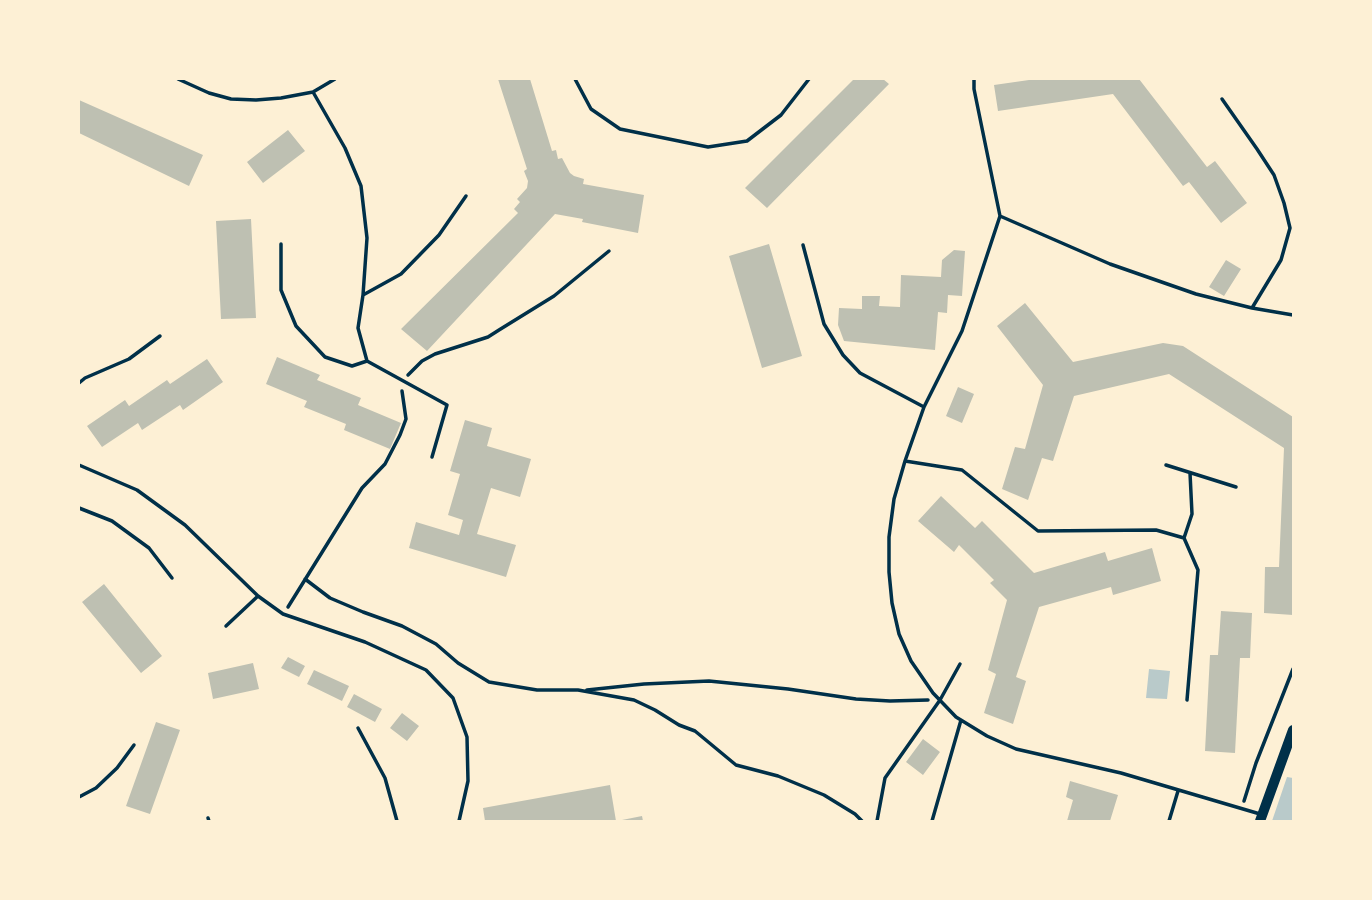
<!DOCTYPE html>
<html>
<head>
<meta charset="utf-8">
<style>
  body { margin:0 }
  #map { position:relative; width:1372px; height:900px; overflow:hidden; background:#fdf0d5; font-family:Roboto,sans-serif }
  canvas { display:block }
  .frame { position:absolute; inset:0; border:80px solid #fdf0d5; pointer-events:none }
</style>
</head>
<body>
<div id="map">
<canvas width="1372" height="900"></canvas>
<div class="frame"></div>
</div>
<script>
const context = document.querySelector('canvas').getContext('2d');
context.lineJoin = 'round';
function fillPath(path, color) { context.fillStyle = color; context.fill(path, 'evenodd'); }
const shape = rows => new Path2D(rows.map(r => 'M' + r).join(''));
function strokePath(path, color, width, dash) { context.strokeStyle = color; context.lineWidth = width; context.lineCap = dash ? 'butt' : 'round'; context.setLineDash(dash || []); context.stroke(path); }
fillPath(shape([
  [1149,669,1170,671,1167,699,1146,698],
  [1287,777,1293,778,1293,821,1272,821]
]), '#b9caca');
fillPath(shape([
  [498,79,530,79,552,151,556,150,558,159,562,158,570,173,574,176,584,179,583,184,644,195,638,233,582,222,583,219,555,214,427,351,401,329,518,213,514,209,520,202,517,199,527,188,528,181,524,171,527,169],
  [854,79,883,79,889,84,767,208,745,188],
  [1036,79,1139,79,1207,167,1215,161,1247,203,1221,223,1189,182,1183,186,1113,94,998,111,994,85],
  [79,100,203,155,189,186,79,133],
  [288,130,305,151,263,183,247,162],
  [251,219,256,318,221,319,216,221],
  [769,244,802,356,762,368,729,256],
  [954,250,965,251,962,296,948,295,947,313,938,312,935,350,844,341,838,325,839,308,862,309,862,296,880,296,879,306,900,307,901,275,941,277,942,260],
  [1226,260,1241,269,1224,296,1209,287],
  [1025,303,1073,362,1163,343,1183,346,1293,417,1293,615,1264,613,1265,567,1279,567,1284,448,1169,374,1074,396,1053,461,1042,458,1028,500,1002,489,1015,447,1025,449,1043,385,997,326],
  [277,357,320,375,317,380,361,398,358,405,401,423,390,449,344,430,346,424,304,407,307,401,266,384],
  [207,359,223,382,183,410,180,405,142,430,138,423,102,447,87,426,125,400,129,406,167,380,170,384],
  [958,387,974,394,962,423,946,416],
  [465,420,492,428,487,446,531,459,520,497,491,488,477,534,516,545,506,577,409,548,416,522,459,535,463,520,448,515,460,474,450,471],
  [941,496,975,528,982,521,1034,573,1105,552,1108,561,1152,548,1161,581,1113,595,1111,587,1039,607,1016,677,1026,681,1013,724,984,713,996,674,988,670,1007,600,990,583,994,580,959,545,954,552,918,521],
  [104,584,162,656,141,673,82,602],
  [1221,611,1252,613,1250,658,1240,658,1235,753,1205,751,1210,655,1218,655],
  [288,657,305,666,299,677,281,668],
  [253,663,259,689,213,699,208,673],
  [314,670,349,686,342,701,307,684],
  [354,694,382,709,375,722,347,707],
  [402,713,419,726,407,741,390,728],
  [156,722,180,730,150,814,126,806],
  [923,739,940,752,923,775,906,762],
  [1070,781,1118,795,1110,821,1067,821,1073,800,1066,797],
  [610,785,616,821,485,821,483,808],
  [642,816,643,821,622,821,622,820]
]), '#bec0b2');
strokePath(shape([
  [408,375,422,361,435,354,488,337,499,330,554,296,609,251],
  [305,579,330,598,363,612,402,626,436,644,458,663,489,682,537,690,578,690,634,700,655,710,679,725,695,731,736,765,778,776,824,795,855,814,862,821],
  [288,607,362,488,385,464,400,435,406,419,402,391],
  [587,690,644,684,709,681,788,689,856,699,890,701,928,700],
  [358,728,385,778,397,821],
  [1244,801,1256,763,1293,669]
]), '#003049', 3.5);
strokePath(shape([
  [178,79,209,93,231,99,256,100,281,98,313,92,335,79],
  [575,79,591,109,620,129,708,147,747,141,781,115,809,79],
  [974,79,974,89,1000,216,962,331,924,407,905,461,894,499,889,537,889,572,892,603,899,634,911,661,933,693,956,717,987,736,1016,749,1121,773,1260,814],
  [313,92,345,148,361,186,367,238,363,295,358,328,367,361,447,405,432,457],
  [1222,99,1257,149,1274,175,1284,203,1290,228,1281,260,1252,308],
  [1000,216,1110,264,1196,294,1252,308,1293,315],
  [281,244,281,290,296,326,325,357,352,366,367,361],
  [803,245,824,324,843,355,860,373,924,407],
  [363,295,401,274,439,235,466,196],
  [79,383,85,378,129,359,160,336],
  [905,461,962,470,1038,531,1156,530,1184,538,1198,570,1187,700],
  [79,465,137,490,185,525,258,596,283,614,365,642,426,670,453,698,467,737,468,781,459,821],
  [1166,465,1236,487],
  [79,508,112,521,149,548,172,578],
  [1184,538,1192,514,1190,473],
  [226,626,258,596],
  [79,797,96,788,117,768,134,745],
  [208,818,209,821],
  [877,821,885,778,940,700,960,664],
  [932,821,961,720],
  [1169,821,1178,791]
]), '#003049', 3.5);
strokePath(shape([
  [1260,821,1293,730]
]), '#003049', 10);
</script>
</body>
</html>
